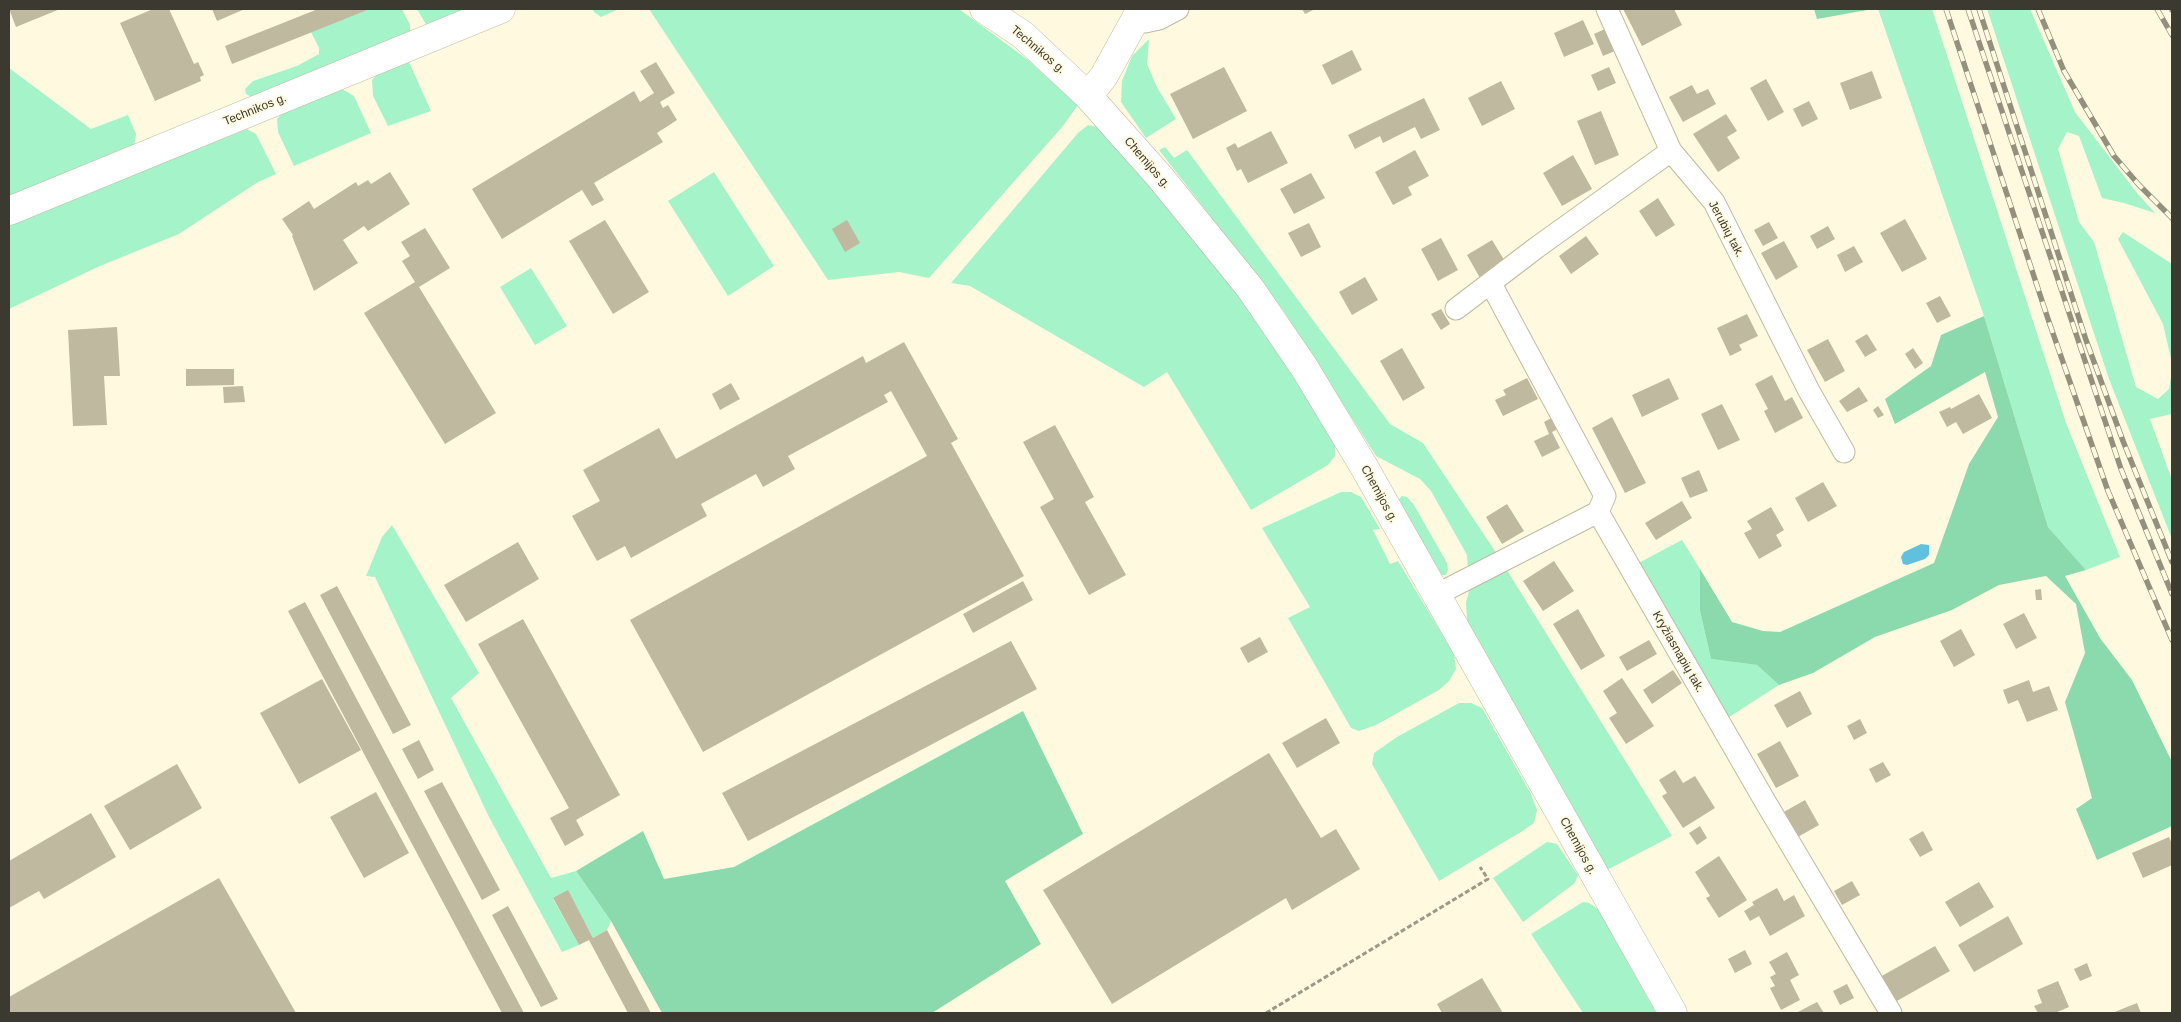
<!DOCTYPE html>
<html>
<head>
<meta charset="utf-8">
<style>
  body { margin:0 }
  #map { position:relative; width:2181px; height:1022px; overflow:hidden; background:#fffadf; font-family:Arial,sans-serif }
  canvas { display:block }
  .frame { position:absolute; inset:0; border:10px solid #3c3a30; pointer-events:none }
</style>
</head>
<body>
<div id="map">
<canvas width="2181" height="1022"></canvas>
<div class="frame"></div>
</div>
<script>
const context = document.querySelector('canvas').getContext('2d');
context.lineJoin = 'round';
function fillPath(path, color) { context.fillStyle = color; context.fill(path, 'evenodd'); }
const shape = rows => new Path2D(rows.map(r => 'M' + r).join(''));
function strokePath(path, color, width, dash) { context.strokeStyle = color; context.lineWidth = width; context.lineCap = dash ? 'butt' : 'round'; context.setLineDash(dash || []); context.stroke(path); }
function label(font, color, halo, rows, align = 'center') {
  context.font = font + ' Arial,sans-serif'; context.lineWidth = 4; context.setLineDash([]); context.textBaseline = 'middle'; context.strokeStyle = halo; context.fillStyle = color; for (const [text, x, y, turn = 0] of rows) {
    context.save(); context.translate(x, y); context.rotate((+turn || 0) * Math.PI / 180); context.textAlign = isNaN(turn) ? turn : align; if (halo) context.strokeText(text, 0, 0); context.fillText(text, 0, 0); context.restore();
  }
}
fillPath(shape([
  [370,9,402,9,410,25,410,34,255,99,246,94,245,89,253,81,297,66,319,54,319,48,311,32],
  [417,9,468,9,427,26],
  [593,9,619,9,601,17,594,12],
  [649,9,959,9,1028,60,1078,105,1063,126,929,278,899,272,828,280],
  [1878,9,1932,9,2066,423,2120,557,2086,570,2048,527,1984,316],
  [1987,9,2030,9,2075,112,2137,193,2155,213,2124,203,2102,198,2079,136,2067,132,2058,149,2079,222,2094,242,2136,387,2158,399,2169,389,2172,371,2172,414,2150,419,2172,480,2172,539,2109,379],
  [1149,39,1147,64,1157,87,1176,119,1146,138,1121,102,1122,81,1132,56],
  [409,62,431,111,388,126,373,96,372,80,377,74],
  [9,68,91,129,128,115,136,134,134,147,9,199],
  [342,89,354,96,371,133,294,166,278,132,277,119,282,113],
  [1088,125,1100,127,1234,289,1292,375,1335,443,1335,456,1328,465,1251,510,1167,372,1144,387,970,286,951,283,1078,133],
  [247,129,256,134,276,174,258,182,179,234,100,266,9,309,9,224],
  [1165,147,1174,158,1187,150,1390,424,1423,443,1497,554,1468,569,1467,555,1431,491,1420,479,1376,456,1283,310,1159,150],
  [714,172,774,266,728,296,668,201],
  [2123,232,2172,264,2172,363,2163,324,2118,239],
  [531,268,567,326,535,345,500,287],
  [1341,492,1351,492,1361,497,1380,529,1373,530,1390,564,1398,561,1454,654,1456,669,1449,681,1439,690,1376,725,1359,731,1351,728,1288,618,1310,607,1262,528],
  [1402,496,1407,497,1414,505,1447,563,1448,570,1446,575,1442,575,1435,570,1399,504,1399,499],
  [392,525,479,673,451,698,551,878,576,871,611,921,607,930,593,938,568,891,553,899,579,945,562,952,489,817,375,577,366,576,382,537],
  [1682,540,1700,569,1700,611,1711,659,1757,665,1779,685,1720,723,1629,568],
  [1505,567,1672,836,1607,870,1467,621,1466,602,1470,588],
  [1459,703,1471,703,1482,708,1530,792,1537,810,1534,823,1521,832,1439,881,1372,764,1374,753,1397,737],
  [1547,842,1557,844,1578,875,1575,883,1523,922,1493,878],
  [1583,902,1589,903,1598,909,1656,1013,1583,1013,1531,934]
]), '#a5f3c8');
fillPath(shape([
  [1814,9,1873,9,1817,19],
  [1984,316,2048,527,2086,570,2065,576,2100,638,2132,680,2172,762,2172,826,2097,860,2076,809,2092,798,2065,702,2085,653,2076,604,2046,576,1999,585,1952,610,1875,637,1813,673,1779,685,1757,665,1711,659,1700,611,1700,569,1732,622,1763,631,1780,632,1934,563,1969,464,1998,417,1985,372,1895,424,1885,399,1931,366,1941,335],
  [1023,711,1083,834,1005,881,1041,944,932,1013,662,1013,611,921,576,871,643,831,664,879,734,867]
]), '#8adaae');
fillPath(shape([
  [1921,544,1929,545,1929,555,1925,559,1907,565,1903,564,1901,557,1904,552]
]), '#60c1de');
fillPath(shape([
  [9,9,60,9,16,27],
  [153,9,169,9,194,64,198,62,204,75,200,77,201,81,155,101,120,23],
  [212,9,245,9,217,21],
  [318,9,370,9,232,64,225,46],
  [1302,9,1315,9,1305,14],
  [1623,9,1674,9,1682,25,1642,46],
  [1583,20,1594,44,1564,57,1554,33],
  [1605,29,1615,51,1603,56,1594,34],
  [1352,50,1362,70,1332,85,1322,65],
  [656,62,675,93,660,102,663,108,668,105,677,120,657,133,663,142,594,183,604,200,592,206,582,190,502,239,472,189,634,91,640,102,654,93,640,71],
  [1224,67,1247,111,1193,139,1170,94],
  [1609,67,1616,83,1598,91,1591,75],
  [1872,71,1882,98,1850,110,1840,83],
  [1766,79,1784,112,1768,121,1750,88],
  [1501,81,1515,109,1482,126,1468,98],
  [1692,85,1697,94,1708,89,1716,104,1683,122,1669,97],
  [1424,98,1440,130,1421,139,1415,127,1383,143,1380,136,1355,149,1348,135],
  [1809,101,1818,119,1802,127,1793,109],
  [1601,111,1619,155,1595,165,1577,121],
  [1726,114,1737,131,1727,137,1740,158,1718,172,1693,134],
  [1271,131,1288,163,1248,183,1241,169,1237,171,1226,148,1235,143,1238,148],
  [1415,150,1429,176,1408,187,1412,195,1393,205,1375,172],
  [1573,155,1592,189,1562,206,1543,173],
  [390,172,410,204,368,231,364,226,343,240,358,263,314,291,292,236,293,235,282,219,309,201,314,209,356,182,358,186,368,180,371,184],
  [1311,173,1325,198,1294,214,1280,189],
  [1658,198,1675,225,1656,237,1639,211],
  [1905,219,1927,259,1902,272,1880,233],
  [605,220,649,292,613,314,569,241],
  [847,220,860,243,845,252,832,229],
  [1769,222,1778,238,1763,246,1754,230],
  [1309,223,1321,247,1301,257,1288,233],
  [1828,226,1835,239,1817,249,1810,236],
  [425,228,450,268,419,287,496,413,445,444,364,313,415,282,402,261,410,256,401,242],
  [1586,236,1599,254,1571,274,1559,256],
  [1441,238,1458,270,1438,281,1421,249],
  [1492,240,1506,263,1480,278,1467,255],
  [1784,241,1798,267,1776,280,1761,253],
  [1854,246,1863,262,1845,272,1837,255],
  [1365,277,1378,300,1352,315,1339,292],
  [1940,296,1951,316,1937,323,1926,303],
  [1441,309,1450,324,1441,330,1431,314],
  [1747,314,1758,336,1739,345,1742,350,1730,356,1717,328],
  [117,327,120,376,104,376,107,425,73,426,68,330],
  [1867,334,1877,350,1865,357,1855,341],
  [1828,339,1845,371,1825,382,1807,350],
  [904,342,958,439,951,443,1024,576,703,752,630,620,927,456,891,391,884,395,888,402,788,456,795,469,763,487,756,474,701,504,707,516,631,558,625,546,597,561,572,516,600,501,583,470,659,428,676,459,863,356,866,363],
  [1402,348,1425,388,1403,401,1380,361],
  [1913,348,1923,363,1915,369,1905,354],
  [186,369,234,369,234,385,186,386],
  [1772,375,1785,401,1792,397,1803,418,1775,433,1764,411,1768,409,1755,384],
  [1527,378,1538,399,1503,416,1495,400,1506,395,1503,390],
  [1669,378,1679,399,1642,417,1632,395],
  [731,383,740,399,720,410,712,394],
  [243,386,245,402,224,403,223,387],
  [1859,387,1868,401,1847,412,1839,401],
  [1979,394,1992,418,1963,434,1956,422,1947,427,1939,412,1950,407,1951,409],
  [1722,404,1740,440,1718,450,1701,414],
  [1878,406,1884,415,1878,418,1873,410],
  [1553,417,1558,429,1552,432,1560,448,1542,457,1534,441,1549,434,1544,422],
  [1612,417,1646,483,1625,493,1592,428],
  [1055,425,1094,497,1085,502,1126,575,1089,595,1040,507,1054,499,1023,442],
  [1699,470,1708,491,1690,498,1681,478],
  [1823,482,1837,506,1808,522,1795,498],
  [1682,501,1692,518,1656,540,1645,523],
  [1507,504,1524,531,1502,544,1486,517],
  [1771,507,1784,530,1776,535,1782,546,1759,559,1744,533,1752,529,1747,521],
  [518,542,539,579,466,622,444,585],
  [1554,561,1574,591,1543,611,1523,581],
  [1023,581,1033,600,973,633,963,614],
  [337,586,411,725,393,734,320,595],
  [2041,589,2042,600,2036,600,2035,590],
  [305,602,524,1013,502,1013,288,611],
  [1578,609,1605,656,1581,670,1553,624],
  [2024,613,2037,638,2016,649,2003,624],
  [523,619,620,795,576,820,584,835,565,846,550,818,569,808,478,644],
  [1961,629,1975,655,1954,667,1940,641],
  [1260,637,1268,652,1248,663,1240,648],
  [1649,640,1657,654,1627,671,1619,657],
  [1011,641,1037,689,748,841,722,793],
  [1673,670,1682,683,1652,704,1643,690],
  [1622,678,1654,726,1626,744,1609,718,1617,713,1603,691],
  [322,679,361,750,299,784,260,713],
  [2029,680,2033,692,2049,686,2058,710,2027,722,2018,700,2008,704,2003,690],
  [1800,691,1812,714,1787,728,1774,705],
  [1326,718,1340,743,1297,768,1282,743],
  [1860,719,1867,733,1854,740,1847,726],
  [419,740,434,770,418,779,402,749],
  [1780,741,1799,776,1776,788,1757,754],
  [1269,753,1321,838,1336,829,1360,869,1292,910,1286,898,1112,1004,1043,890],
  [1883,762,1891,775,1876,783,1869,769],
  [177,764,202,808,130,850,104,806],
  [1675,770,1683,783,1695,776,1715,808,1683,828,1662,796,1667,793,1659,780],
  [442,782,500,890,482,900,424,791],
  [376,792,409,853,364,878,330,817],
  [1805,800,1819,825,1796,838,1782,813],
  [91,813,116,857,44,899,39,891,9,908,9,861],
  [1700,826,1707,838,1697,845,1689,833],
  [1923,831,1933,850,1920,857,1909,839],
  [2169,837,2172,844,2172,865,2143,878,2132,853],
  [1719,856,1747,900,1719,918,1706,898,1710,896,1695,872],
  [219,878,296,1013,9,1013,9,997],
  [1852,881,1860,895,1842,905,1834,891],
  [1979,882,1994,907,1960,927,1945,902],
  [1777,888,1784,901,1794,895,1805,916,1770,936,1759,916,1750,921,1744,911,1754,905,1752,902],
  [568,890,593,938,607,930,651,1013,628,1013,589,940,579,945,553,898],
  [508,906,558,999,541,1007,492,915],
  [2008,916,2023,944,1974,972,1958,945],
  [1935,946,1950,971,1895,1002,1880,977],
  [1745,950,1752,964,1735,973,1728,959],
  [1787,952,1799,975,1790,980,1800,1000,1781,1010,1770,988,1775,986,1770,977,1776,974,1769,962],
  [2087,963,2092,976,2080,981,2074,969],
  [1482,978,1503,1013,1442,1013,1437,1004],
  [2058,981,2069,1007,2055,1013,2038,1013,2034,1006,2042,1003,2037,990],
  [1847,984,1854,998,1840,1005,1833,991],
  [1817,1002,1824,1013,1796,1013],
  [2137,1003,2141,1013,2112,1013]
]), '#beb99f');
const street = shape([
  [1607,9,1671,151,1714,202,1809,391,1844,452],
  [1137,16,1145,22,1159,19,1178,9],
  [1491,284,1605,496,1598,512,1766,803,1891,1013],
  [1456,309,1536,248,1671,151],
  [1436,595,1598,512]
]);
const secondary = shape([
  [984,9,1023,35,1088,96],
  [1141,9,1104,76,1088,96,1160,177,1250,288,1304,367,1363,465,1673,1013],
  [9,211,501,9]
]);
strokePath(street, '#c0bba2', 23);
strokePath(secondary, '#c0bba2', 29);
strokePath(shape([
  [1266,1013,1488,879,1480,867]
]), '#9c9986', 3, [5, 2.5]);
strokePath(street, '#fff', 21);
strokePath(secondary, '#fff', 28);
const rail = shape([
  [1946,9,2048,319,2108,491,2172,640],
  [1968,9,2121,469,2172,594],
  [1979,9,2086,340,2123,441,2172,562],
  [2038,9,2064,71,2114,156,2139,185,2172,218],
  [2157,9,2172,35],
  [2172,9,2172,10]
]);
strokePath(rail, '#93907e', 5.5);
strokePath(rail, '#fffadf', 4, [11]);
label('12px', '#3c3a30', '#fffadf', [
  ["Technikos g.",1038,50,40],
  ["Technikos g.",255,110,-22],
  ["Chemijos g.",1147,163,49],
  ["Jerubių tak.",1726,229,62],
  ["Chemijos g.",1379,494,61],
  ["Kryžiasnapių tak.",1678,652,60],
  ["Chemijos g.",1578,846,61]
]);
</script>
</body>
</html>
